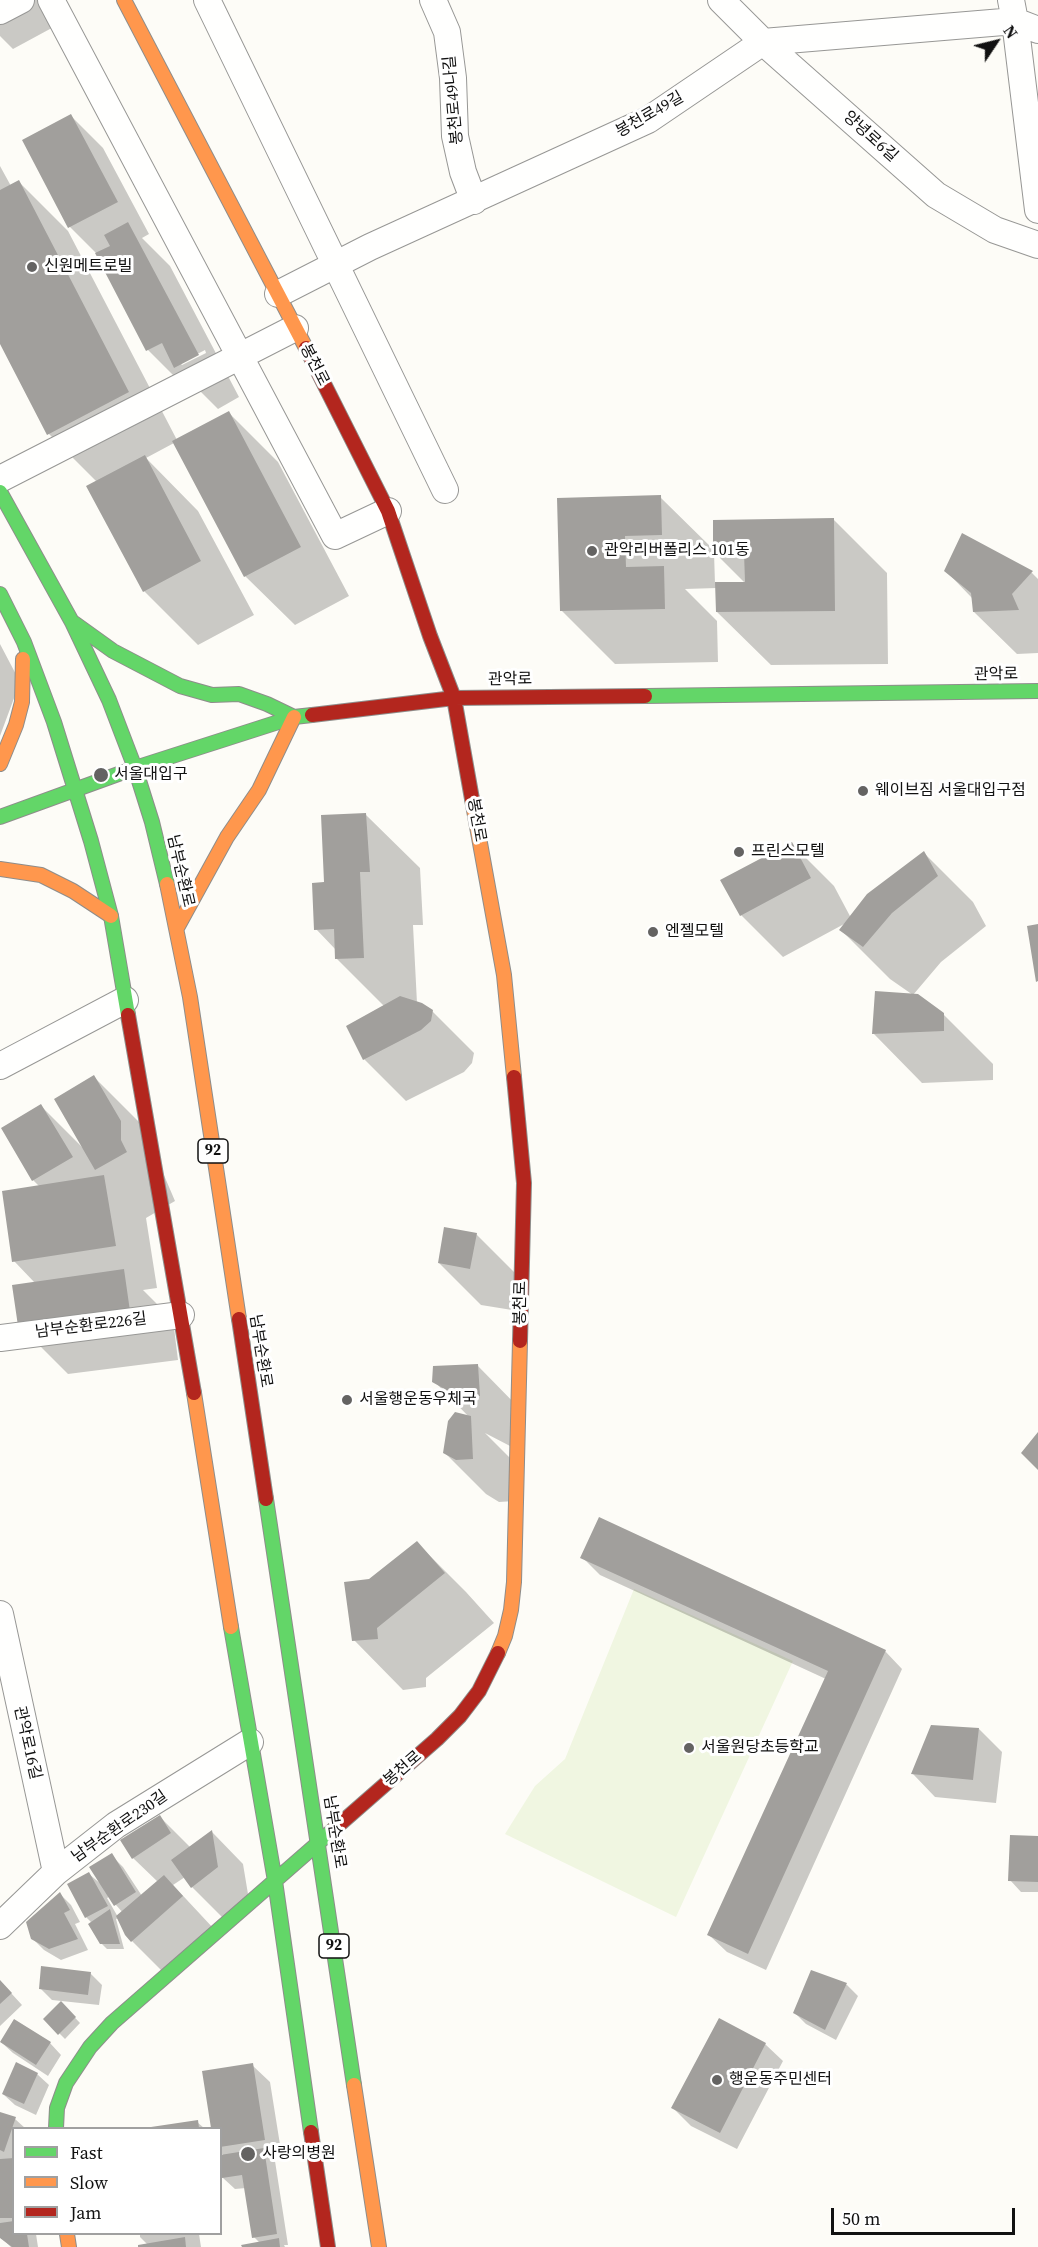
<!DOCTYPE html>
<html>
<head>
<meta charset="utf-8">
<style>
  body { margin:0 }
  #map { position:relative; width:1038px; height:2247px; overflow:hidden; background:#fdfcf7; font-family:"Source Serif 4",serif }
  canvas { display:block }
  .legend { position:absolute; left:12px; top:2127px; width:210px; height:108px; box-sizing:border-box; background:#fff; border:2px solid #a0a0a0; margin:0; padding:8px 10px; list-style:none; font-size:18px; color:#111 }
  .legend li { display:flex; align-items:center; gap:12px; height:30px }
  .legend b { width:30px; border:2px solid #a0a0a0 }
  .north { position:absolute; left:966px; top:12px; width:60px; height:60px; -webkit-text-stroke:4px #fff; paint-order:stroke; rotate:55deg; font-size:16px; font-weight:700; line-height:24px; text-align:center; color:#111 }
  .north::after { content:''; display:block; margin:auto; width:21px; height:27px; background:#111; clip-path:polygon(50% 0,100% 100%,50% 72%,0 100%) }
  .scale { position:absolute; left:831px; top:2208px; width:184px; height:27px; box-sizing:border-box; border:3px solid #111; border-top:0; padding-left:8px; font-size:18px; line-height:21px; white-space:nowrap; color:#111; -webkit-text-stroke:4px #fff; paint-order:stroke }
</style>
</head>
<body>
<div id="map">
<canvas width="1038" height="2247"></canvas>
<ul class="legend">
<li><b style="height:8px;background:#63d668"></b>Fast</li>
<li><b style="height:8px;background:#ff974d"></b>Slow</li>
<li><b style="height:8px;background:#b3261e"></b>Jam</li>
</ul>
<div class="north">N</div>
<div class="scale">50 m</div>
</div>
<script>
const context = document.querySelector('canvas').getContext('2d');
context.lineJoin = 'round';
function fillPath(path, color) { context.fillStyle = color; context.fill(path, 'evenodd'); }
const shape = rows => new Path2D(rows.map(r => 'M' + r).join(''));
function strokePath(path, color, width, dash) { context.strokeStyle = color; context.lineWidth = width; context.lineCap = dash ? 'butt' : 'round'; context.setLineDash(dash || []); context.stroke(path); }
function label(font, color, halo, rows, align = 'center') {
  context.font = font + ' "Source Serif 4","Noto Sans KR",serif'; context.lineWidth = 6; context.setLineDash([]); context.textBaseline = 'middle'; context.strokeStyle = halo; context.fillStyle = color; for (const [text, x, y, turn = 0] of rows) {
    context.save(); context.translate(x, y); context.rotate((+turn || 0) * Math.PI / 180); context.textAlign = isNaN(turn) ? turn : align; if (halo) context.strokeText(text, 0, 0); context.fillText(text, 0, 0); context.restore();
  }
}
fillPath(shape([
  [634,1589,793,1661,676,1917,505,1834,535,1786,565,1759]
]), '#f0f6e1');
fillPath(shape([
  [0,0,48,0,61,23,13,49,0,36],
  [71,116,103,148,149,234,142,238,170,266,239,397,218,409,197,388,190,392,148,350,98,255,70,227],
  [205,350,206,353,182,365,180,363],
  [0,166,11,186,19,182,68,231,177,440,229,413,278,462,349,596,295,625,245,576,174,443,146,458,198,511,254,615,198,645,144,591,97,482,49,434,0,341],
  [660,497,715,551,833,519,887,573,888,664,771,665,717,612,717,588,685,589,717,621,718,662,615,664,561,610,558,499],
  [714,552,745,583,715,584],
  [962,535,1032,573,1038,579,1038,653,1017,654,974,612,973,599,946,571],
  [0,644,20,682,0,736],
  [366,815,420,868,423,925,413,925,417,1003,432,1011,474,1053,472,1063,464,1072,406,1101,364,1059,385,1007,337,959,336,950,316,929,326,884],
  [792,844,834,886,851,918,924,853,973,902,986,926,941,962,913,995,890,979,841,930,846,923,783,957,741,915],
  [943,1014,993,1064,993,1080,922,1083,873,1033],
  [94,1077,143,1126,175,1201,146,1218,157,1288,143,1290,173,1320,178,1360,68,1374,19,1325,35,1283,14,1261,40,1187,33,1180,41,1106,83,1148],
  [476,1234,518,1276,512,1310,481,1305,439,1263],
  [477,1365,526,1415,510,1446,485,1433,512,1460,515,1501,499,1502,486,1494,444,1452,470,1418,434,1381],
  [417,1543,466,1592,494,1623,426,1678,426,1687,403,1690,354,1640,369,1581],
  [582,1557,885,1651,902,1669,766,1970,727,1952,709,1935,826,1679,600,1575],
  [979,1729,1002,1752,996,1803,935,1797,913,1774],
  [160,1817,190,1847,212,1832,243,1864,249,1900,224,1919,192,1887,185,1877,173,1885,214,1929,164,1973,132,1941,119,1918,116,1919,124,1949,107,1949,101,1943,92,1923,86,1917,89,1874,102,1885,111,1855,123,1867,142,1896,158,1882,133,1858],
  [109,1897,123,1913,118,1917,107,1898],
  [1038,1837,1038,1892,1021,1892,1010,1880],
  [60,1894,71,1905,80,1922,75,1924,88,1950,61,1960,44,1950,32,1938],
  [812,1972,847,1985,858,1996,836,2040,806,2024,795,2013],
  [90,1973,102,1985,99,2005,52,2000,40,1988],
  [0,1981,22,2005,0,2026],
  [61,2003,80,2023,65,2039,45,2019],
  [1,2042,50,2043,61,2055,48,2076,13,2053],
  [765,2044,783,2061,737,2149,691,2126,673,2108],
  [252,2065,270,2082,282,2157,272,2158,275,2161,288,2245,284,2245,285,2247,243,2247,260,2243,254,2237,246,2188,235,2189,223,2178,224,2156,220,2152,220,2128,212,2128,203,2072],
  [37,2074,49,2085,36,2115,15,2105,3,2094],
  [0,2113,15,2119,25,2128,14,2128,14,2234,36,2234,38,2247,11,2247,0,2237],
  [197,2122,204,2128,152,2128],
  [140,2234,199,2234,201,2247,140,2247,148,2245,140,2237]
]), '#0003');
fillPath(shape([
  [71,114,118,202,68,228,22,140],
  [19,180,129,392,47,435,0,344,0,190],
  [128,222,199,355,174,368,162,343,146,351,95,253,110,246,104,235],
  [229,411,301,547,244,577,172,441],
  [145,455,201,561,143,592,86,486],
  [661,495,662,535,625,536,626,567,664,566,665,609,560,611,557,498],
  [834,518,835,611,716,612,715,582,745,582,744,553,713,554,713,520],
  [962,533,1033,571,1012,594,1019,610,973,612,971,593,944,571],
  [366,813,370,872,360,872,364,958,335,959,334,929,314,930,312,883,324,882,321,815],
  [792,842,811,878,740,916,720,880],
  [924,851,938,876,892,913,863,947,839,930,867,894],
  [1038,924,1038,981,1036,982,1027,926],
  [875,991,918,994,944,1013,944,1031,872,1034],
  [400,996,422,1003,433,1010,431,1021,421,1030,363,1060,346,1026],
  [94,1075,121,1121,121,1140,127,1152,95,1170,54,1099],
  [41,1104,73,1157,32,1181,1,1128],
  [104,1175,116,1246,12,1262,2,1191],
  [444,1227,477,1233,470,1269,438,1263],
  [124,1269,130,1311,18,1326,12,1285],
  [478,1364,480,1396,459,1397,432,1382,433,1366],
  [455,1412,471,1416,473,1459,456,1460,443,1453,448,1421],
  [1038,1432,1038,1470,1021,1453],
  [599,1517,886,1650,748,1954,707,1935,828,1671,580,1558],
  [417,1541,445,1573,377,1628,378,1639,352,1641,344,1582,369,1579],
  [931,1725,979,1728,973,1780,911,1774],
  [160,1815,171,1833,132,1859,120,1840],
  [212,1830,218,1867,191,1888,171,1860],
  [1010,1835,1038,1836,1038,1882,1008,1881],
  [112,1853,136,1892,114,1906,89,1867],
  [89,1872,108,1906,85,1918,67,1884],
  [164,1875,183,1896,131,1942,125,1935,116,1916],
  [60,1892,70,1910,64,1913,78,1939,49,1949,31,1939,26,1922],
  [110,1909,120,1944,100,1944,88,1924],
  [41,1966,91,1972,88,1995,39,1989],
  [811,1970,847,1983,825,2030,793,2013],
  [0,1980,12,1993,0,2004],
  [61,2001,76,2017,58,2035,43,2019],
  [719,2018,766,2043,720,2133,671,2108],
  [14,2019,51,2042,36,2065,0,2042],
  [16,2062,38,2073,24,2104,2,2094],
  [253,2063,265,2140,220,2147,220,2128,211,2128,202,2071],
  [0,2112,16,2117,4,2152,0,2150],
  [198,2120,199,2128,151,2128,151,2127],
  [264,2148,277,2234,252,2238,242,2175,222,2178,220,2155],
  [14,2158,14,2218,0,2218,0,2159],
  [14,2221,14,2234,27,2234,29,2247,12,2247,0,2238,0,2223],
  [185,2237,186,2247,138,2247,138,2245],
  [279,2238,280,2247,242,2247,241,2245]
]), '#a19f9c');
const street = shape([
  [51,0,335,536,388,511],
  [207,0,445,490],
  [433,0,447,32,453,78,455,136,463,172,474,201],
  [721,0,763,42,936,195,995,230,1038,245],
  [1011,0,1015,21,1038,210],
  [0,11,21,0],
  [278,294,370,247,648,120,763,42,1015,21,1038,30],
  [0,479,295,328],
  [0,1066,125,1000],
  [0,1338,181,1315],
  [0,1614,56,1872],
  [0,1926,56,1872,116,1825,250,1742]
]);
const fast = shape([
  [0,492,72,622,109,700,135,768,152,822,167,884],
  [0,594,24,642,54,722,91,841,111,916,128,1015],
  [74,623,113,651,180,686,212,695,239,694,267,704,294,717],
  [645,696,1038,691],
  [0,817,135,768,294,717,312,715],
  [266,1499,354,2085],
  [231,1627,275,1881,311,2132],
  [56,2128,57,2108,66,2083,90,2047,112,2023,333,1830]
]);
const slow = shape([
  [124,0,306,348],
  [0,764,16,725,22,702,23,659],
  [472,799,504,975,514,1077],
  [0,869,41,875,73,891,111,916],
  [167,884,190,997,239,1319],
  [177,928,227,837,259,790,294,717],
  [194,1393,231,1627],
  [498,1653,505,1636,511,1610,514,1582,520,1341],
  [354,2085,379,2247],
  [67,2234,69,2247]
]);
const jam = shape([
  [306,348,388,511,430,636,454,698],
  [454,698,472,799],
  [312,715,454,698,645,696],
  [128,1015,194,1393],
  [514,1077,524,1183,520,1341],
  [239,1319,266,1499],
  [333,1830,437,1739,460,1716,479,1691,498,1653],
  [311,2132,328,2247]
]);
strokePath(street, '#979795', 28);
strokePath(fast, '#8e8d8b', 16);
strokePath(slow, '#8e8d8b', 16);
strokePath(jam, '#8e8d8b', 16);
strokePath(street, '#fffffe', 26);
strokePath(fast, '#63d668', 14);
strokePath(slow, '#ff974d', 14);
strokePath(jam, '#b3261e', 14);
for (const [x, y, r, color] of [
  [32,267,6,"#646362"],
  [592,551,6,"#646362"],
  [101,775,8,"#646362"],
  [863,791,6,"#646362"],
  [739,852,6,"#646362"],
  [653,932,6,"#646362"],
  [347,1400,6,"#646362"],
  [689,1748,6,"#646362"],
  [717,2080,6,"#646362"],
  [248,2154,8,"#646362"]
]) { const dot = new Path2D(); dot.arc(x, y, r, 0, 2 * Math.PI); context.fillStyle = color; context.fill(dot); strokePath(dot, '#fff', 2); }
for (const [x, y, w] of [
  [213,1151,30],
  [334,1946,30]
]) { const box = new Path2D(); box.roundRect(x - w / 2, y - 12, w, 24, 4.5); context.fillStyle = '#fff'; context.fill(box); strokePath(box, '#111', 1.5); }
label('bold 15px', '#111', null, [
  ["92",213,1151],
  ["92",334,1946]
]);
label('16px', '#111', '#fff', [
  ["봉천로49나길",454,100,-95],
  ["봉천로49길",650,115,-30],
  ["양녕로6길",870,137,42],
  ["봉천로",314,365,63],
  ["관악로",996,675,-1],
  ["관악로",510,680,-1],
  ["봉천로",476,820,80],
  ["남부순환로",180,871,77],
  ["봉천로",521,1303,-89],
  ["남부순환로226길",91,1326,-7],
  ["남부순환로",260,1351,81],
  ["관악로16길",27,1743,77],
  ["봉천로",403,1769,-41],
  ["남부순환로230길",120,1827,-35],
  ["남부순환로",334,1832,81]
]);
label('16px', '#111', '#fff', [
  ["신원메트로빌",44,267],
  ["관악리버폴리스 101동",604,551],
  ["서울대입구",114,775],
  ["웨이브짐 서울대입구점",875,791],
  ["프린스모텔",751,852],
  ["엔젤모텔",665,932],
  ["서울행운동우체국",359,1400],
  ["서울원당초등학교",701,1748],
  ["행운동주민센터",729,2080],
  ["사랑의병원",262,2154]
], 'left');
</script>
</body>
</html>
